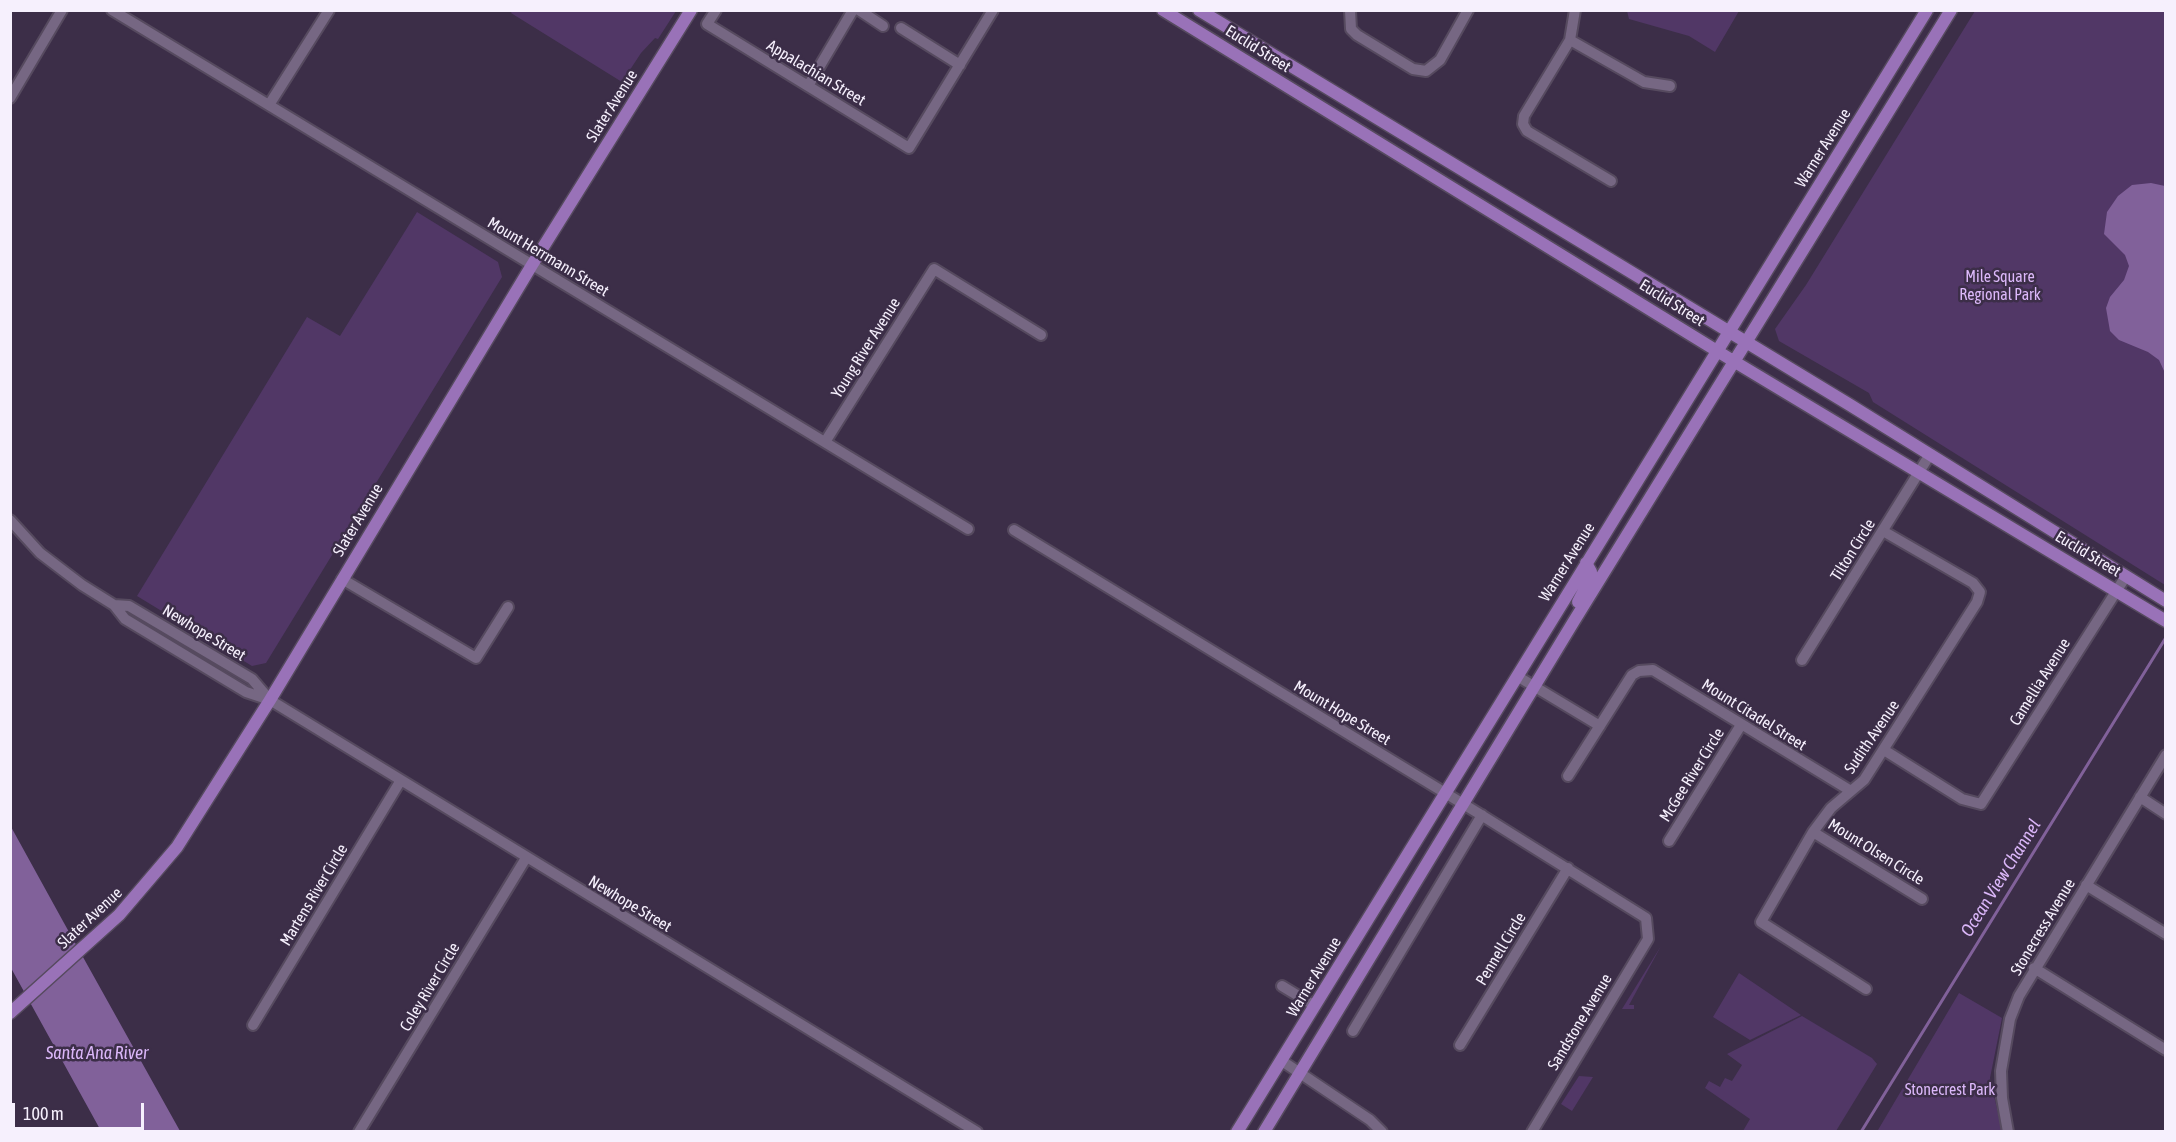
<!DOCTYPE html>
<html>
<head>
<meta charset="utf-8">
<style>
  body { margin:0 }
  #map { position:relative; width:2176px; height:1142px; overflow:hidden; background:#3c2e48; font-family:"Asap Condensed",sans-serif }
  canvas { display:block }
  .frame { position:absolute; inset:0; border:12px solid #f6f0fd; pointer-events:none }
  .scale { position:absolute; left:12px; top:1103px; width:132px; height:27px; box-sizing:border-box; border:3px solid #f6f0fd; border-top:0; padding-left:8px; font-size:18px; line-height:21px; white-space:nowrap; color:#f6f0fd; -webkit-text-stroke:4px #3c2e48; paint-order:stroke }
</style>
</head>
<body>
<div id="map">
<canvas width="2176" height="1142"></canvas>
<div class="frame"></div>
<div class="scale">100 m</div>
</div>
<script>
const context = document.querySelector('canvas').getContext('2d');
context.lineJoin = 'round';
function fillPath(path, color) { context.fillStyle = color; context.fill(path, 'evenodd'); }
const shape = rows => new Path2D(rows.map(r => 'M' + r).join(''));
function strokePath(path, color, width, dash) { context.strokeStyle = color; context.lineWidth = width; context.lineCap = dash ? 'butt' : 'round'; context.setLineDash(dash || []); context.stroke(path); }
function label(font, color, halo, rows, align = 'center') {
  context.font = font + ' "Asap Condensed",sans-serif'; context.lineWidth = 5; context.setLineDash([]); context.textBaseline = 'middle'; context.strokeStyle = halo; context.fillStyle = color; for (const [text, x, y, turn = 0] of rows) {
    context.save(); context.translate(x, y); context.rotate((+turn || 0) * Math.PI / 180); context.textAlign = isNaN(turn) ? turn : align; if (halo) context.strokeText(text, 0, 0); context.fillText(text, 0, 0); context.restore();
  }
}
fillPath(shape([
  [513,10,675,10,676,11,658,39,655,38,641,53,622,82,511,13],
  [1627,11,1627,10,1739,11,1715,52,1689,36,1629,19],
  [1975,11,2165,11,2165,585,1873,402,1869,393,1779,341,1775,329,1806,285],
  [417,212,498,262,502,277,266,663,252,666,137,596,307,317,340,336],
  [1661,946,1629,1005,1634,1005,1634,1009,1622,1009],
  [1739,973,1801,1015,1750,1040,1713,1017],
  [1959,993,2002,1018,1990,1078,2002,1131,1880,1131,1878,1130],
  [1802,1016,1872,1058,1877,1064,1836,1131,1743,1131,1750,1119,1705,1088,1709,1081,1720,1087,1725,1078,1732,1081,1742,1065,1727,1054],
  [1579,1076,1593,1077,1572,1111,1561,1104]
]), '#513766');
fillPath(shape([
  [2151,183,2165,186,2165,373,2159,360,2148,352,2119,340,2110,331,2106,308,2110,297,2124,280,2129,266,2125,255,2104,234,2107,212,2118,196,2132,185],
  [10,825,64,923,180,1131,101,1131,11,968]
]), '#81619a');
strokePath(shape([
  [1861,1132,2165,639]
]), '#81619a', 3);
const minor = shape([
  [112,10,968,529],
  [716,10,707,24,909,148,993,10],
  [859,10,883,26],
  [1350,10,1351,29,1357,35,1413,69,1426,71,1440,60,1468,10],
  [1575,10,1570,40,1524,116,1523,124,1527,131,1611,181],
  [901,28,960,65],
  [1570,40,1644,82,1670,86],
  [808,86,853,10],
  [10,98,62,10],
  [269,105,329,10],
  [825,442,934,269,1041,335],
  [10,520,40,553,82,585,114,605,125,619,246,692,270,700,977,1132],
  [1014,530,1478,813,1646,918,1648,939,1532,1132],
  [342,579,476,658,508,607],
  [114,605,129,606,252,679,269,699],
  [1802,660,1929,456],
  [1517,676,1600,726],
  [1884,750,1962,799,1981,804,2126,576],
  [1568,776,1632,675,1639,671,1653,670,1851,791],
  [2140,797,2166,814],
  [1813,832,1922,899],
  [1669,841,1741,725],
  [2086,885,2166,934],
  [2034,968,2166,1050],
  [1282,986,1315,1006],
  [1866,989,1761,922,1813,832,1831,808,1864,780,1977,602,1980,592,1973,583,1883,531],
  [253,1025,401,780],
  [1353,1031,1482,815],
  [1460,1045,1568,868],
  [1282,1061,1370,1120,1382,1132],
  [359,1132,526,858],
  [2008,1132,2002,1098,2001,1071,2010,1019,2019,996,2166,755]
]);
const major = shape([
  [1163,10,1735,362,2166,621],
  [1199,10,1850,405,2166,601],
  [1578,602,1590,579,1591,572,1586,563],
  [10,1013,119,915,177,847,270,700,532,265,691,10],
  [1237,1132,1927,10],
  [1264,1132,1574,621,1951,10]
]);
strokePath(minor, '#564a5f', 14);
strokePath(major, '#564a5f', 15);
strokePath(minor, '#766783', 10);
strokePath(major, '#9972b8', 12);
label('16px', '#f6f0fd', '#3c2e48', [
  ["Euclid Street",1258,49,32],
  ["Appalachian Street",816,73,31],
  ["Slater Avenue",612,106,-58],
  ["Warner Avenue",1823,148,-58],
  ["Mount Herrmann Street",548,257,31],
  ["Euclid Street",1672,303,32],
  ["Young River Avenue",866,348,-58],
  ["Slater Avenue",358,520,-59],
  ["Tilton Circle",1853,550,-58],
  ["Euclid Street",2088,554,31],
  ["Warner Avenue",1567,562,-58],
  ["Newhope Street",204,633,31],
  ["Camellia Avenue",2040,682,-58],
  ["Mount Hope Street",1342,713,31],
  ["Mount Citadel Street",1754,715,32],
  ["Sudith Avenue",1872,737,-56],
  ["McGee River Circle",1692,775,-58],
  ["Mount Olsen Circle",1876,852,32],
  ["Martens River Circle",314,895,-59],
  ["Newhope Street",630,904,31],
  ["Slater Avenue",90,918,-43],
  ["Stonecress Avenue",2043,927,-59],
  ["Pennell Circle",1501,949,-59],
  ["Warner Avenue",1314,977,-59],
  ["Coley River Circle",430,987,-59],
  ["Sandstone Avenue",1580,1022,-59]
]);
label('16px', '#dcb8fa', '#3c2e48', [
  ["Mile Square",2000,277],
  ["Regional Park",2000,295],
  ["Stonecrest Park",1950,1090]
]);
label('italic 18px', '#dab6f8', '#3c2e48', [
  ["Ocean View Channel",2001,878,-58],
  ["Santa Ana River",97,1053]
]);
</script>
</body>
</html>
